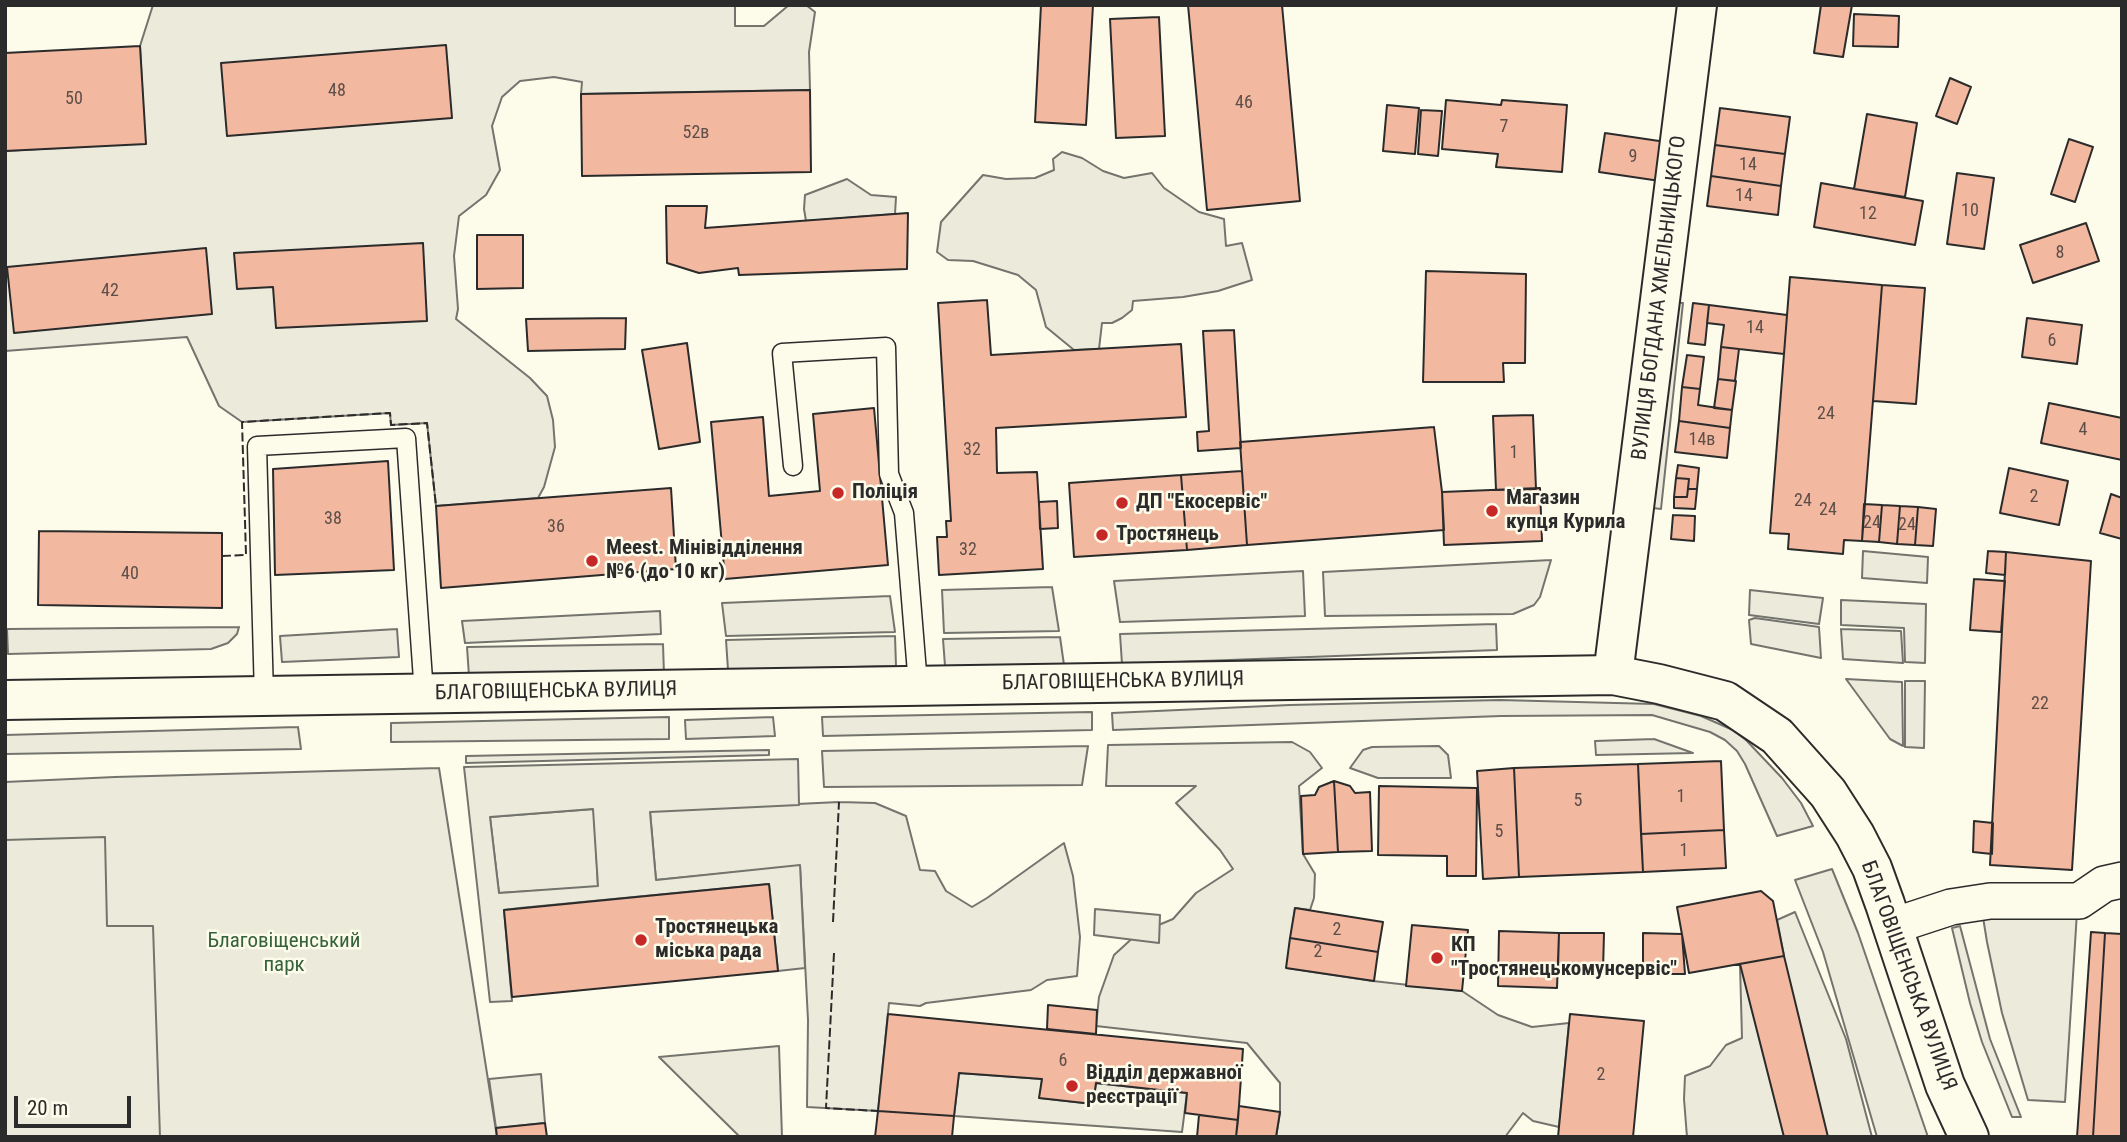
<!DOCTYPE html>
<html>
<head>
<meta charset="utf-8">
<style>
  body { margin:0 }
  #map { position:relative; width:2127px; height:1142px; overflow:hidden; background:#fdfbea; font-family:"Roboto Condensed",sans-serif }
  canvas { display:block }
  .frame { position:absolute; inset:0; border:7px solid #2b2b2b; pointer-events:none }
  .scale { position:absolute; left:14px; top:1096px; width:117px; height:32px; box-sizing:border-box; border:4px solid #2b2b2b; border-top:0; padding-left:9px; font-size:21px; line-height:24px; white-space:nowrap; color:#2b2b2b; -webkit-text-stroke:5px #fdfbea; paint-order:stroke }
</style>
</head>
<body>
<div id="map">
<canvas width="2127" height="1142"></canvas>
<div class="frame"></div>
<div class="scale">20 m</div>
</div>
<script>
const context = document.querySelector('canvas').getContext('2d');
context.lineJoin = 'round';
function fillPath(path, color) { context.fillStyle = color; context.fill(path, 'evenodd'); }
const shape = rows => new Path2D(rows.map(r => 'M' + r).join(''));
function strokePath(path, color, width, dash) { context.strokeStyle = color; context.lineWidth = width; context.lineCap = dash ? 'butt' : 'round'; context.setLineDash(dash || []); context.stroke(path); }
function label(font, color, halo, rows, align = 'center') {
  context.font = font + ' "Roboto Condensed",sans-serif'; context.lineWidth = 5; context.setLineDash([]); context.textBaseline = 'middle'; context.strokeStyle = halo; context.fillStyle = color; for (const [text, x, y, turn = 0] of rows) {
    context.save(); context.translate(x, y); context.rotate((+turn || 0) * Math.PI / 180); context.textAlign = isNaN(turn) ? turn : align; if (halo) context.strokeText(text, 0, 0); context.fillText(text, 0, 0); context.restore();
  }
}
const green = shape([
  [153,5,735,5,735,26,764,26,789,5,806,5,815,12,809,52,810,90,581,94,582,82,554,77,520,81,502,97,492,126,500,170,486,195,459,216,454,256,458,309,456,319,530,378,547,396,553,420,555,447,544,487,538,498,436,506,427,423,391,425,390,413,242,422,219,406,187,337,5,351,5,151,145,143,140,46,153,5],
  [1062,152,1082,158,1103,171,1124,178,1152,173,1164,188,1199,212,1224,219,1226,246,1242,243,1252,280,1218,291,1183,297,1133,301,1132,310,1122,318,1112,323,1102,323,1099,349,1074,350,1046,327,1036,290,1018,275,973,261,948,260,937,252,941,222,983,175,1006,179,1035,178,1054,170,1053,159,1062,152],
  [847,179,871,195,896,197,895,214,806,221,804,209,805,195,847,179],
  [1551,560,1540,597,1534,605,1513,614,1325,616,1323,572,1551,560],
  [1303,571,1305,616,1120,622,1114,581,1303,571],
  [1052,587,1059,631,944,633,942,590,1052,587],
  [890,596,895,632,726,636,722,603,890,596],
  [660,611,661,634,465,643,462,621,660,611],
  [1755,618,1819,627,1821,658,1751,644,1749,620,1755,618],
  [239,627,237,634,228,643,211,649,8,654,7,629,239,627],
  [1841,629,1901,631,1903,663,1843,659,1841,629],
  [1846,679,1902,682,1903,746,1890,739,1846,679],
  [1500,700,1654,704,1701,716,1733,730,1746,740,1782,778,1801,803,1813,826,1777,836,1745,764,1737,751,1725,740,1710,732,1652,715,1501,716,1113,730,1112,713,1290,705,1500,700],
  [1092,712,1092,730,823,736,822,717,1092,712],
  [669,717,669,739,391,742,391,723,669,717],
  [773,717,775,736,686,739,685,720,773,717],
  [298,727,301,749,5,754,5,735,298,727],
  [1654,739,1693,753,1596,755,1595,741,1654,739],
  [1292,742,1310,752,1322,768,1299,786,1303,854,1315,874,1314,898,1310,910,1295,908,1287,968,1373,981,1462,991,1498,1015,1532,1027,1569,1023,1559,1127,1533,1121,1523,1113,1505,1137,1276,1137,1280,1112,1280,1083,1247,1043,1096,1026,1099,997,1114,955,1137,934,1173,919,1196,893,1233,869,1220,850,1176,803,1196,786,1106,786,1108,745,1292,742],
  [1088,746,1082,785,824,787,822,751,1088,746],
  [1439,746,1448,755,1451,778,1378,778,1350,768,1363,750,1372,747,1439,746],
  [769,750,769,755,466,763,466,756,769,750],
  [439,768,497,1137,5,1137,5,782,115,777,439,768],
  [839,802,875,803,906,816,920,870,935,871,946,891,972,907,987,898,1064,843,1073,876,1080,937,1077,976,1047,980,1031,990,926,1003,920,1006,889,1003,878,1111,807,1107,808,1020,800,866,656,880,650,811,839,802],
  [594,809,598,887,499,893,490,817,594,809],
  [1832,869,1858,933,1928,1137,1877,1137,1823,952,1795,880,1832,869],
  [1795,912,1846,1039,1872,1137,1687,1137,1684,1099,1685,1076,1710,1066,1726,1045,1742,1038,1740,964,1784,956,1777,920,1795,912],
  [1960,926,1990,1039,2021,1117,2012,1117,1982,1042,1970,1003,1952,928,1960,926],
  [779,1046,782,1137,740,1137,659,1057,779,1046],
  [959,1073,1042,1079,1040,1098,1093,1104,1096,1083,1187,1093,1182,1132,954,1116,959,1073]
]);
fillPath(green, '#ecebdb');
strokePath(green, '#74746e', 2);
const parking = shape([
  [1669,302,1683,303,1661,509,1645,507,1669,302],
  [1863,551,1928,557,1927,583,1862,578,1863,551],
  [1750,590,1823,598,1819,624,1749,615,1750,590],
  [1841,600,1926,604,1925,663,1905,662,1904,628,1841,625,1841,600],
  [1496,624,1497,650,1122,664,1120,634,1496,624],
  [397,629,399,657,282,662,280,636,397,629],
  [895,636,896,666,728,670,726,640,895,636],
  [1060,637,1064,665,945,666,943,639,1060,637],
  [663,644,664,675,469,676,467,647,663,644],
  [1905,681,1925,681,1924,748,1905,747,1905,681],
  [798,759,799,805,650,812,656,880,800,865,805,968,778,971,769,884,520,908,504,910,512,1001,490,1002,464,767,798,759],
  [593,809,598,886,499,893,490,817,593,809],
  [105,837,107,926,153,926,160,1137,5,1137,5,840,105,837],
  [1095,909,1160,915,1159,943,1094,935,1095,909],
  [1982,911,2077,912,2065,1102,2028,1100,2002,1013,1987,942,1982,911],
  [541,1074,545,1123,496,1128,489,1079,541,1074]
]);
fillPath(parking, '#eceadb');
strokePath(parking, '#74746e', 2);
const building = shape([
  [1041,5,1093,5,1086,125,1035,122,1041,5],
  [1188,5,1282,5,1300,201,1207,210,1188,5],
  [1821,5,1852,5,1843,57,1814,53,1821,5],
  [1854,14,1899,16,1898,47,1853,46,1854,14],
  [1159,17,1165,136,1116,138,1110,19,1159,17],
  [446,45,452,118,227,136,221,63,446,45],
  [140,46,146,144,5,151,5,53,140,46],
  [1950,78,1971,87,1957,124,1936,116,1950,78],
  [810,90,811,172,582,176,581,94,810,90],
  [1446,100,1501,105,1502,100,1567,105,1562,172,1496,167,1498,154,1442,149,1446,100],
  [1387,105,1419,108,1415,154,1383,151,1387,105],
  [1720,108,1790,117,1785,154,1715,145,1720,108],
  [1421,110,1442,111,1438,156,1418,154,1421,110],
  [1867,114,1917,123,1905,197,1854,189,1867,114],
  [1605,133,1666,142,1660,181,1599,172,1605,133],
  [2069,139,2093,147,2075,202,2051,194,2069,139],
  [1715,145,1785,154,1781,186,1711,176,1715,145],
  [1957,173,1994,178,1984,249,1947,244,1957,173],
  [1711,176,1781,186,1778,215,1707,206,1711,176],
  [1821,183,1923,201,1915,245,1814,227,1821,183],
  [666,206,707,206,705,228,908,213,907,269,739,275,738,268,699,273,667,263,666,206],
  [2086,223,2099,261,2033,283,2020,245,2086,223],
  [477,235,523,235,523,288,477,289,477,235],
  [423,243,427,321,276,328,273,287,237,289,234,253,423,243],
  [206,248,212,314,14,333,7,267,206,248],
  [1426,271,1526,274,1525,363,1503,363,1504,382,1423,382,1426,271],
  [1790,277,1882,285,1862,541,1844,540,1843,554,1788,549,1789,534,1770,533,1790,277],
  [1882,285,1925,288,1916,404,1873,401,1882,285],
  [987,300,991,355,1181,344,1186,417,996,428,997,473,1037,472,1043,569,939,575,937,537,947,537,946,521,951,521,938,303,987,300],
  [1693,303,1709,305,1705,345,1688,343,1693,303],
  [1709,305,1787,315,1784,354,1721,347,1724,325,1707,323,1709,305],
  [626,318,625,349,528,351,526,319,626,318],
  [2027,318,2082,325,2077,364,2022,357,2027,318],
  [1234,330,1241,448,1198,451,1197,432,1209,431,1203,331,1234,330],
  [687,343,700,442,659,449,642,350,687,343],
  [1721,347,1739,349,1735,381,1718,379,1721,347],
  [1687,355,1704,357,1700,389,1682,387,1687,355],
  [1718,379,1736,381,1732,410,1714,408,1718,379],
  [1682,387,1700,389,1698,405,1732,410,1730,428,1679,421,1682,387],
  [2049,403,2122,418,2122,460,2041,443,2049,403],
  [874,408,888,565,725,579,711,422,763,417,769,496,820,491,813,414,874,408],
  [1533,415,1536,489,1496,490,1493,416,1533,415],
  [1679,421,1730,428,1727,458,1675,452,1679,421],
  [1434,427,1442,492,1444,530,1247,545,1240,442,1434,427],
  [388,461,394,570,275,575,273,469,388,461],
  [1678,465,1699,468,1697,489,1688,489,1689,479,1676,478,1678,465],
  [2009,468,2068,481,2059,525,2000,513,2009,468],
  [1242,471,1247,545,1187,550,1181,475,1242,471],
  [1181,475,1187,550,1074,557,1069,483,1181,475],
  [1676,478,1689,479,1687,497,1674,497,1676,478],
  [671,488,676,569,441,588,436,506,671,488],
  [1540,488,1542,541,1444,545,1442,492,1540,488],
  [1688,489,1697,489,1695,509,1674,508,1674,497,1687,497,1688,489],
  [2111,494,2122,498,2122,539,2100,533,2111,494],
  [1057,501,1058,528,1040,529,1039,502,1057,501],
  [1864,504,1882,505,1879,542,1862,541,1864,504],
  [1882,505,1900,506,1897,544,1879,542,1882,505],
  [1900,506,1918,507,1915,545,1897,544,1900,506],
  [1918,507,1936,509,1933,546,1915,545,1918,507],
  [1673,515,1695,516,1694,541,1671,539,1673,515],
  [39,531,222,533,222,608,38,605,39,531],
  [1988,551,2006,552,2005,575,1986,573,1988,551],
  [2006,552,2091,561,2072,870,1990,865,2006,552],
  [1974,579,2005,581,2001,632,1970,630,1974,579],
  [1721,761,1724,830,1641,834,1638,764,1721,761],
  [1638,764,1643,872,1519,877,1514,768,1638,764],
  [1514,768,1519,877,1483,879,1477,771,1514,768],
  [1334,781,1338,852,1303,854,1301,796,1315,795,1319,787,1334,781],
  [1334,781,1350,786,1355,793,1370,792,1372,851,1338,852,1334,781],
  [1379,786,1477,788,1476,876,1447,876,1447,856,1378,855,1379,786],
  [1974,821,1993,823,1992,854,1973,852,1974,821],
  [1724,830,1726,868,1643,872,1641,834,1724,830],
  [769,884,778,971,512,997,504,910,769,884],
  [1761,891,1773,901,1784,956,1689,973,1677,907,1761,891],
  [1295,908,1383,922,1378,952,1290,938,1295,908],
  [1412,925,1468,930,1462,991,1406,986,1412,925],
  [1499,931,1559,933,1557,988,1498,986,1499,931],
  [2091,932,2105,933,2093,1137,2077,1137,2091,932],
  [1559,933,1604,933,1603,971,1558,968,1559,933],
  [1643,933,1682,934,1685,974,1643,974,1643,933],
  [2105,933,2122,934,2122,1137,2093,1137,2105,933],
  [1290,938,1378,952,1374,981,1286,968,1290,938],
  [1784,956,1828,1137,1784,1137,1740,964,1784,956],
  [1048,1005,1097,1010,1096,1034,1047,1029,1048,1005],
  [888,1014,1243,1049,1238,1120,1185,1113,1187,1093,1096,1083,1093,1104,1039,1098,1042,1079,959,1073,954,1116,878,1111,888,1014],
  [1570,1014,1644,1021,1633,1137,1558,1137,1570,1014],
  [1239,1106,1280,1112,1276,1137,1236,1137,1239,1106],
  [878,1111,954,1116,952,1137,875,1137,878,1111],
  [1199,1115,1238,1120,1236,1137,1197,1137,1199,1115],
  [545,1123,547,1137,497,1137,496,1128,545,1123]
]);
fillPath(building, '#f2b8a0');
strokePath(building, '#2b2b2b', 2);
const service = shape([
  [793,466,782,353,886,347,889,474,904,513,918,685],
  [264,696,257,446,406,438,424,694]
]);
const minor = shape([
  [1893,926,1951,907,1990,901,2079,901,2104,884,2122,880]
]);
const tertiary = shape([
  [1613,675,1697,5]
]);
const primary = shape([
  [5,700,1613,675,1659,684,1725,701,1777,736,1828,793,1855,835,1872,868,1885,904,1945,1085,1969,1137]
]);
strokePath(service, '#2b2b2b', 21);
strokePath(minor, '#2b2b2b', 38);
strokePath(tertiary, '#2b2b2b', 42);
strokePath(primary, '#2b2b2b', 42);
strokePath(service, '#fdfbea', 18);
strokePath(minor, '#fdfbea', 35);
strokePath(tertiary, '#fdfbea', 38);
strokePath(primary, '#fdfbea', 38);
strokePath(shape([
  [222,556,246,555,242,422,390,413,391,425,427,423,436,506],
  [833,922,839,802],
  [834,953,826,1108,878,1111]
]), '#2b2b2b', 2, [9, 3.5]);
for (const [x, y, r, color] of [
  [838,493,7,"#c62828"],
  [1122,503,7,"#c62828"],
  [1492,511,7,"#c62828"],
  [1102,535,7,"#c62828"],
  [592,561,7,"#c62828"],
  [641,940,7,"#c62828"],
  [1437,958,7,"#c62828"],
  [1072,1086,7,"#c62828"]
]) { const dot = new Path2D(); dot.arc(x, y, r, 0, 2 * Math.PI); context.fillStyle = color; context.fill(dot); strokePath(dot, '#fdfbea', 2.5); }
label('18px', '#5d4e48', null, [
  ["48",337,91],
  ["50",74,99],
  ["46",1244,103],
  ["7",1504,127],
  ["52в",696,133],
  ["9",1633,157],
  ["14",1748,165],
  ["14",1744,196],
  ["10",1970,211],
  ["12",1868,214],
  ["8",2060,253],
  ["42",110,291],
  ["14",1755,328],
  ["6",2052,341],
  ["24",1826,414],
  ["4",2083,430],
  ["14в",1702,440],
  ["32",972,450],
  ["1",1514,453],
  ["2",2034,497],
  ["24",1803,501],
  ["24",1828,510],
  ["38",333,519],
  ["24",1872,523],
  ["24",1907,525],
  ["36",556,527],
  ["32",968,550],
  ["40",130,574],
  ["22",2040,704],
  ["1",1681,797],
  ["5",1578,801],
  ["5",1499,832],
  ["1",1684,851],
  ["2",1337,930],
  ["2",1318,952],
  ["6",1063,1061],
  ["2",1601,1075]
]);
label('21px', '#2b2b2b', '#fdfbea', [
  ["ВУЛИЦЯ БОГДАНА ХМЕЛЬНИЦЬКОГО",1660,298,-83],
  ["БЛАГОВІЩЕНСЬКА ВУЛИЦЯ",1123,682,-1],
  ["БЛАГОВІЩЕНСЬКА ВУЛИЦЯ",556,692,-1],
  ["БЛАГОВІЩЕНСЬКА ВУЛИЦЯ",1908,976,70]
]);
label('bold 21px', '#2b2b2b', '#fdfbea', [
  ["Поліція",852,493],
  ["Магазин",1506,499],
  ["купця Курила",1506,523],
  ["ДП \"Екосервіс\"",1136,503],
  ["Тростянець",1116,535],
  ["Meest. Мінівідділення",606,549],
  ["№6 (до 10 кг)",606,573],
  ["Тростянецька",655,928],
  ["міська рада",655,952],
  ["КП",1451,946],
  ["\"Тростянецькомунсервіс\"",1451,970],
  ["Відділ державної",1086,1074],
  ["реєстрації",1086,1098]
], 'left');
label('21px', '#34623c', '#fdfbea', [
  ["Благовіщенський",284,942],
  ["парк",284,966]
]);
</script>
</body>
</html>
